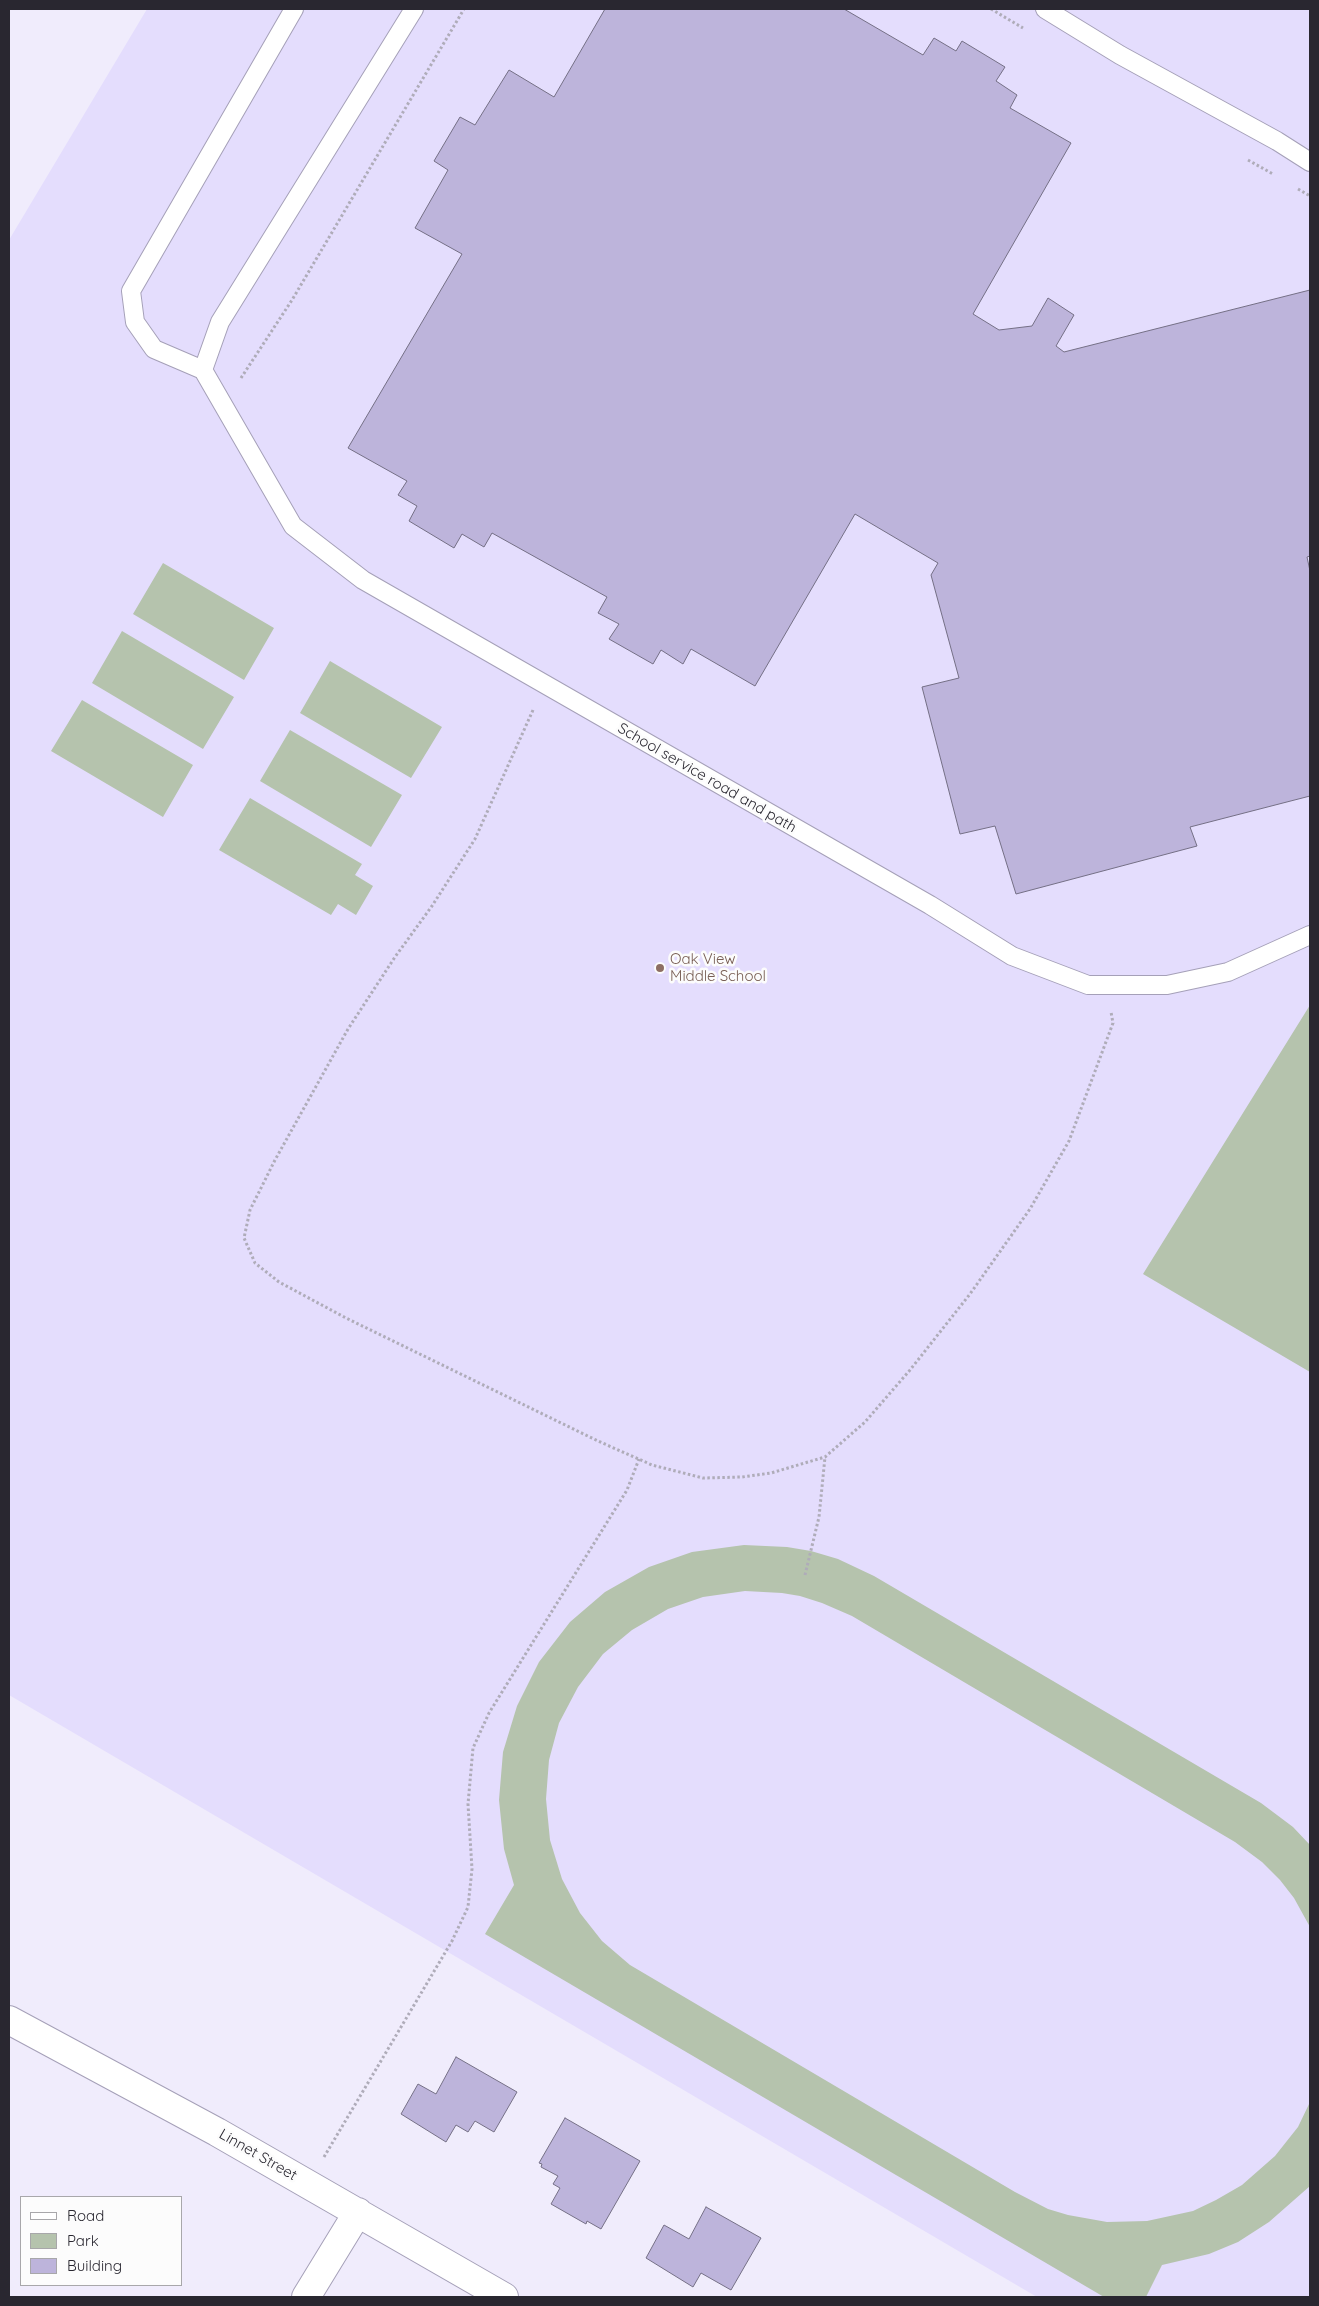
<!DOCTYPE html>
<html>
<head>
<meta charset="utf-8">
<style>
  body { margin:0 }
  #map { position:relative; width:1319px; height:2306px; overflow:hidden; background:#f0ecfc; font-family:Quicksand,sans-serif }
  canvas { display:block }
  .frame { position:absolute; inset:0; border:10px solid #292730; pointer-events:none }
  .legend { position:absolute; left:20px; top:2196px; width:162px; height:90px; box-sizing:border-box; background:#fcfcfc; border:1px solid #a8a7aa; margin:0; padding:6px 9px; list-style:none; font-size:15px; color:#292730 }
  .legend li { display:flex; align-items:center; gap:10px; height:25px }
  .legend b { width:25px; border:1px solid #a8a7aa }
</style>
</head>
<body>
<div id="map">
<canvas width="1319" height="2306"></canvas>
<div class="frame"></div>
<ul class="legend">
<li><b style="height:6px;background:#fff"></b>Road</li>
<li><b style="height:14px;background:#b5c3ad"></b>Park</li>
<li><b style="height:14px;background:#bdb4db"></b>Building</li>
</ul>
</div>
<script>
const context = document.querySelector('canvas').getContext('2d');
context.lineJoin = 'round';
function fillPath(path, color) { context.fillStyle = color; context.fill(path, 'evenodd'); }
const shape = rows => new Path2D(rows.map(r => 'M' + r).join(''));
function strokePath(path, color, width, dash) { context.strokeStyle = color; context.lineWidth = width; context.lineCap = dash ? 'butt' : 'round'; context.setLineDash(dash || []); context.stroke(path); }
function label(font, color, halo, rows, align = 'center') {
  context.font = font + ' Quicksand,sans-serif'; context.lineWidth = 5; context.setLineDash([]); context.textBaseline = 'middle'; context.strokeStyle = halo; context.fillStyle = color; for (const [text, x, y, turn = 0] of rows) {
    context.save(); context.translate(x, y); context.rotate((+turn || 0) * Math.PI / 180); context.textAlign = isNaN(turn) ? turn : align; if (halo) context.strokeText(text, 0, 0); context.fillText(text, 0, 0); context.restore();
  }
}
fillPath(shape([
  [147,9,1310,9,1310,2297,1037,2297,9,1695,9,240]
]), '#e4ddfd');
fillPath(shape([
  [163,563,274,628,244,680,133,614],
  [122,631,234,697,203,749,92,683],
  [330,661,442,727,411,778,300,713],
  [82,700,193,765,163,817,51,751],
  [290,730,402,795,371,847,260,781],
  [250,798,362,864,355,875,373,886,356,915,338,904,331,915,219,850],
  [1310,1005,1310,1372,1143,1274],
  [744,1545,787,1547,811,1551,838,1559,874,1576,1261,1803,1293,1827,1310,1845,1310,1927,1294,1898,1280,1880,1262,1862,1235,1842,852,1616,822,1603,800,1596,782,1593,745,1591,703,1597,668,1609,632,1630,603,1654,578,1687,559,1723,549,1760,546,1799,550,1840,562,1879,580,1913,602,1941,630,1965,1015,2192,1048,2209,1068,2215,1107,2222,1147,2221,1193,2211,1216,2200,1242,2185,1275,2156,1298,2127,1310,2102,1310,2186,1269,2222,1238,2242,1209,2254,1162,2265,1146,2297,1104,2297,485,1934,514,1885,504,1849,499,1800,503,1752,517,1706,539,1662,570,1622,605,1592,649,1567,692,1552]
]), '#b5c3ad');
const building = shape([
  [605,9,844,9,923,55,934,38,956,51,962,41,1005,67,996,81,1017,95,1010,108,1071,143,973,314,999,330,1032,326,1048,298,1074,315,1056,346,1064,352,1310,290,1310,556,1307,557,1310,571,1310,796,1190,827,1197,846,1016,894,995,826,960,834,922,687,959,678,931,575,938,563,855,514,755,686,691,649,683,664,661,650,653,664,609,639,619,624,598,613,607,597,492,533,484,547,462,534,454,548,409,521,417,506,398,495,407,481,348,448,462,254,415,228,448,170,434,161,460,117,475,125,509,70,554,97,605,9],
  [456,2057,517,2092,494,2132,475,2121,468,2132,456,2125,446,2142,401,2114,418,2084,436,2094,456,2057],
  [565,2118,640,2161,601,2229,587,2221,586,2224,551,2204,560,2188,553,2184,558,2176,541,2167,542,2164,539,2163,565,2118],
  [706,2207,761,2238,731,2290,701,2273,693,2287,646,2258,664,2225,689,2239,706,2207]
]);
fillPath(building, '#bdb4db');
strokePath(building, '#757086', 1);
const lane = shape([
  [1045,9,1120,55,1277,141,1310,162],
  [203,370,293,526,363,580,930,905,1012,956,1088,985,1167,985,1228,972,1310,935],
  [203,370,154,349,135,322,131,291,294,9],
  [203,370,220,322,414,9]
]);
const street = shape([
  [9,2020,217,2132,504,2297],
  [306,2297,358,2212]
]);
strokePath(lane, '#a5a0b8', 20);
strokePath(street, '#a5a0b8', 30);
strokePath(shape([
  [991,9,1023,28],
  [1248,160,1273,174],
  [1298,189,1310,196],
  [241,378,292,300,464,9],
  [533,710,475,839,432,906,395,957,348,1029,275,1160,250,1210,244,1238,255,1263,279,1282,346,1318,598,1441,652,1465,703,1478,742,1477,771,1473,825,1457,865,1422,910,1370,970,1294,1030,1209,1069,1141,1113,1023,1111,1012],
  [805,1575,819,1517,825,1457],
  [324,2157,452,1941,468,1907,472,1869,468,1804,473,1748,489,1713,627,1490,639,1459]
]), '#afacb9', 3, [2.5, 2.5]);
strokePath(lane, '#fff', 18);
strokePath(street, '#fff', 28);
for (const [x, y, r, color] of [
  [660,968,5,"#8d6e63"]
]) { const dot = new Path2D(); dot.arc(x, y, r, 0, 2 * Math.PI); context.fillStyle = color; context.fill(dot); strokePath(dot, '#fcfcfc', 2); }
label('15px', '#292730', '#fcfcfc', [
  ["School service road and path",707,778,30],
  ["Linnet Street",258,2155,30]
]);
label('15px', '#785e54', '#fcfcfc', [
  ["Oak View",670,959],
  ["Middle School",670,976]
], 'left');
</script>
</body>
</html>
